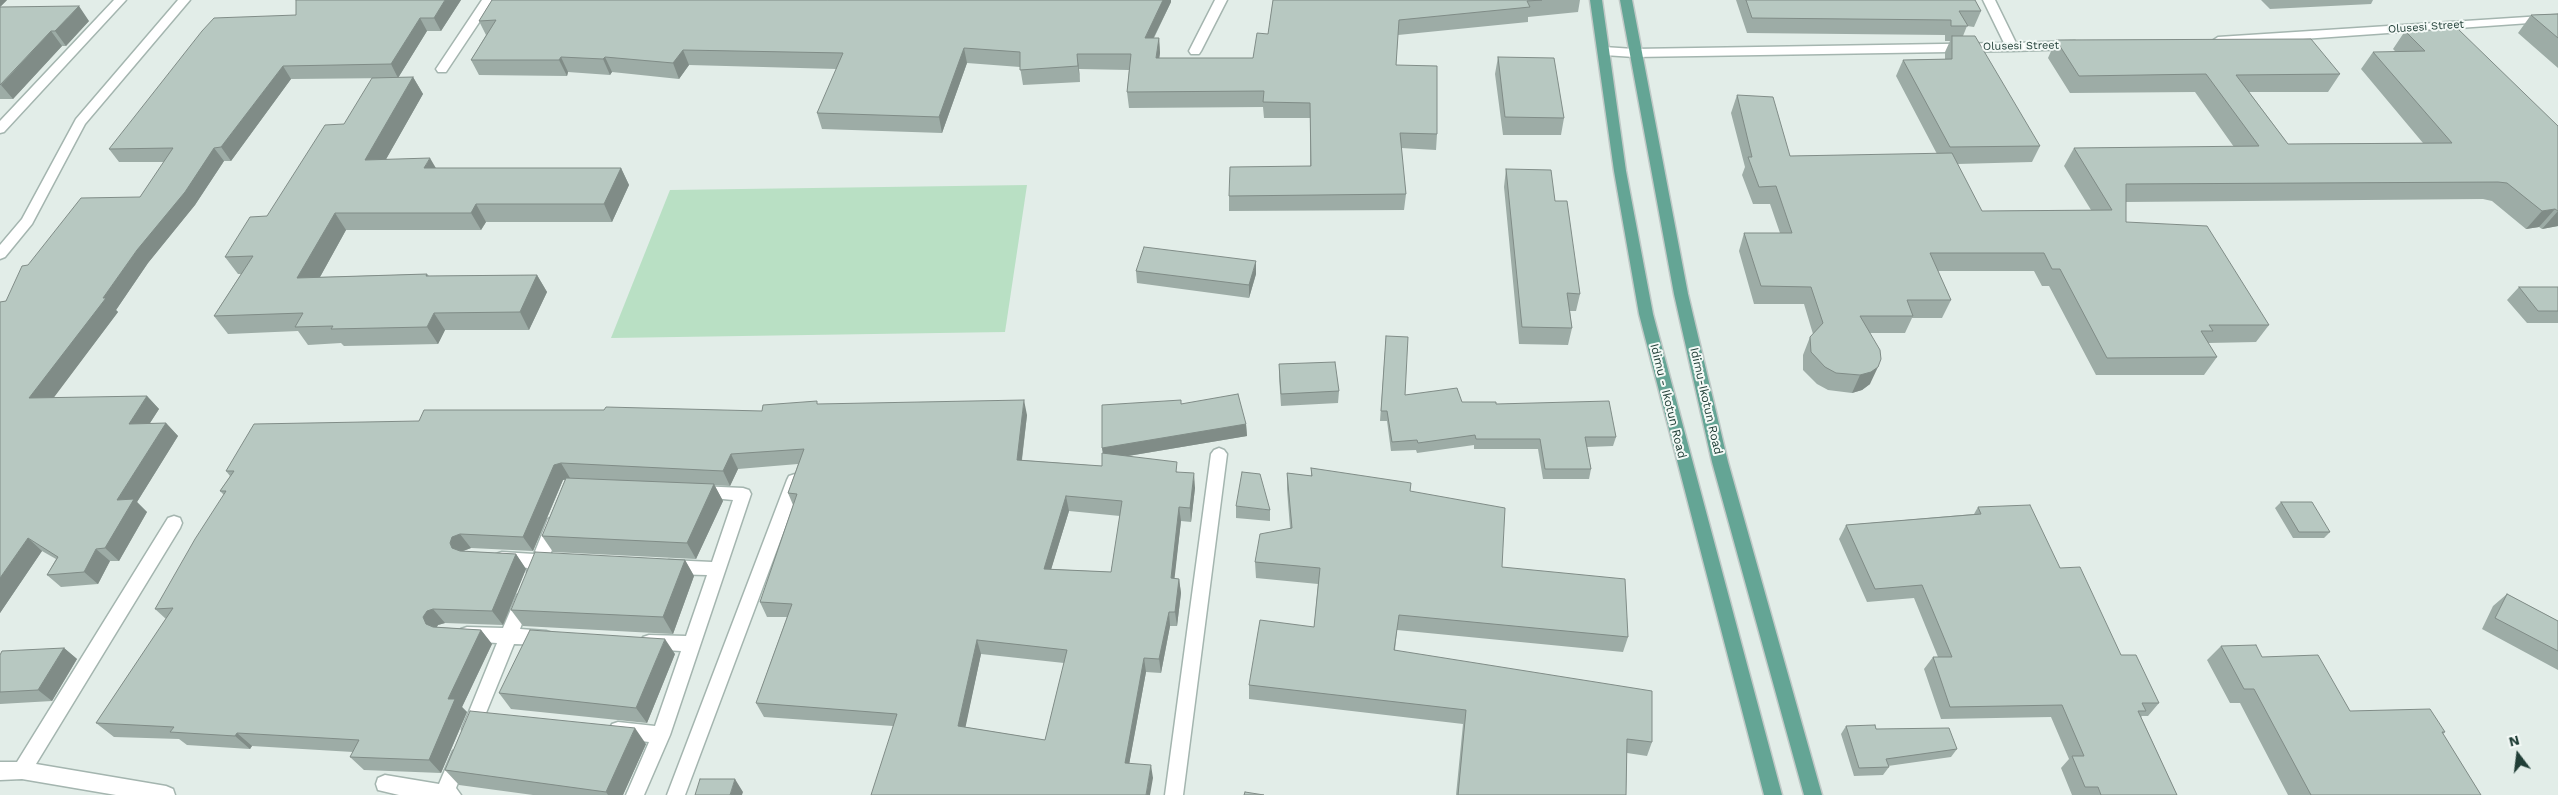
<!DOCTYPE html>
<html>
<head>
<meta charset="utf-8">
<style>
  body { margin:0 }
  #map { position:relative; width:2558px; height:795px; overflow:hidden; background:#e2ede8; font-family:"Work Sans",sans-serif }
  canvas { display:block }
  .north { position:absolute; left:2493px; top:730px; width:50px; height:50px; -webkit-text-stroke:4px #f3f9f6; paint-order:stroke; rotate:345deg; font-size:14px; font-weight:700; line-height:20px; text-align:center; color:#213f37 }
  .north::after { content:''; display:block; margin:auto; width:18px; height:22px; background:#213f37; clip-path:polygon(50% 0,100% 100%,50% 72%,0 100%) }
</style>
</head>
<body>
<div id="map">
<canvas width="2558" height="795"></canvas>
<div class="north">N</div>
</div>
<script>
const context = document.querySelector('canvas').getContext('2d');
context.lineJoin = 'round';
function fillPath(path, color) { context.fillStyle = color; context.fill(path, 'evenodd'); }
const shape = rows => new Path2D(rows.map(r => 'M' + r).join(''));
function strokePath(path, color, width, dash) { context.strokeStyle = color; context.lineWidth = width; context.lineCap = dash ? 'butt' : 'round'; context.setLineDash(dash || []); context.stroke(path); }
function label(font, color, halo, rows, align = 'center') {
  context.font = font + ' "Work Sans",sans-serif'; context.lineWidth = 4; context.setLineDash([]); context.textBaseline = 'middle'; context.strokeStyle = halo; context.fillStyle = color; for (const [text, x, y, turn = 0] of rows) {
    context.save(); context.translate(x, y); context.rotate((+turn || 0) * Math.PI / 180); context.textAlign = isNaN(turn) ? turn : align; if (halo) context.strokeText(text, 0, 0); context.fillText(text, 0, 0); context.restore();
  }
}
fillPath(shape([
  [1027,185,1005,332,611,338,670,190]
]), '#b9e0c4');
const minor = shape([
  [114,0,126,0,4,132,0,133,0,121,114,0],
  [178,0,190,0,85,124,32,224,5,257,0,259,0,245,22,219,76,119,178,0],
  [482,0,494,0,446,72,438,72,436,69,482,0],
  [1215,0,1227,0,1201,51,1199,54,1191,54,1189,51,1215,0],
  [1983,0,1995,0,2016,43,2075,41,2081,45,2075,49,2012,51,1634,57,1604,55,1598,51,1604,47,1634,49,2004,43,1983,0],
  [2558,15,2558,21,2218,45,2212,41,2218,37,2558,15],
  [1219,448,1224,450,1227,454,1183,795,1165,795,1211,454,1214,450,1219,448],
  [795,474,801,476,803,480,685,795,667,795,787,480,789,476,795,474],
  [699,486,743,488,749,490,751,494,670,735,644,795,626,795,649,742,618,738,612,736,609,730,612,724,618,722,655,726,681,651,649,649,643,647,640,642,643,637,649,635,686,636,707,575,669,574,663,572,661,567,663,562,669,560,712,562,733,500,693,496,691,492,693,488,699,486],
  [174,516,180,518,182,523,180,528,36,764,166,786,173,789,175,795,116,795,22,779,0,780,0,762,17,762,168,518,174,516],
  [554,517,560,519,562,524,550,555,555,557,557,562,555,567,545,569,541,577,535,579,529,577,527,572,528,568,496,564,494,559,496,554,502,552,534,554,548,519,554,517],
  [523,593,529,595,531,600,520,629,546,631,552,633,555,638,552,643,546,645,514,644,477,735,471,737,465,735,462,729,497,643,467,641,461,639,458,634,461,629,467,627,503,628,517,595,523,593],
  [459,749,465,751,468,757,456,788,461,795,399,795,378,790,376,784,378,778,385,775,439,784,453,751,459,749]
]);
const primary = shape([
  [1590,0,1602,0,1626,171,1653,314,1782,795,1764,795,1639,314,1614,171,1590,0],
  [1620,0,1632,0,1688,294,1728,462,1822,795,1804,795,1712,462,1674,294,1620,0]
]);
strokePath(minor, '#a4b5af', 3);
strokePath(primary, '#c1c9c7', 3);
fillPath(minor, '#fff');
fillPath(primary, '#64a595');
fillPath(shape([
  [0,0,7,0,0,7,89,21,66,46,62,46,13,99,0,99],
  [461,0,441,31,427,31,398,78,413,77,423,94,386,159,436,168,621,168,629,185,612,222,486,222,481,230,346,230,320,277,427,274,429,276,537,275,547,292,529,330,445,330,438,344,344,346,341,343,308,345,298,331,228,334,214,316,241,274,238,274,225,257,267,216,344,124,392,78,291,79,231,161,224,161,195,205,148,263,116,310,118,312,53,398,147,396,159,409,150,423,166,423,178,436,137,502,147,512,119,561,110,561,98,584,61,587,47,575,56,559,42,551,0,613,0,302,6,301,28,265,140,197,164,162,119,162,109,149,296,15],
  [492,0,1171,0,1171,2,1154,38,1159,38,1160,53,1159,58,1253,58,1268,34,1273,0,1580,0,1578,12,1528,17,1528,22,1398,35,1396,65,1437,134,1436,150,1401,148,1406,194,1404,210,1229,211,1229,196,1310,166,1310,118,1264,118,1263,107,1129,108,1127,92,1129,70,1079,69,1080,82,1023,85,1020,67,967,63,942,133,822,129,817,113,837,69,689,65,679,79,612,72,610,75,568,72,567,76,479,75,471,60,486,35,479,21],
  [1736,0,1975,0,1981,11,1974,27,1967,26,1963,36,2040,146,2032,162,1957,164,1982,211,2091,210,2064,166,2074,148,2234,147,2195,92,2070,93,2048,58,2056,40,2340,74,2328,92,2249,92,2288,144,2423,143,2361,69,2373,52,2396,52,2393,49,2405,31,2558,126,2558,226,2542,229,2539,227,2526,229,2492,201,2483,199,2126,202,2126,222,2269,325,2256,342,2208,343,2217,357,2204,375,2096,375,2049,286,2042,286,2034,271,1938,271,1951,300,1942,318,1912,318,1905,333,1870,333,1870,384,1862,390,1852,393,1828,390,1817,384,1803,370,1803,355,1810,337,1813,334,1804,304,1754,304,1739,251,1744,233,1780,233,1770,204,1753,204,1742,175,1745,167,1731,113,1737,95,1790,156,1937,154,1896,76,1903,60,1945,59,1945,52,1950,41,1945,41,1945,35,1747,33],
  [2261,0,2373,0,2371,4,2270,9],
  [2558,14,2558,68,2518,33,2531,15],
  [1498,57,1564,118,1561,135,1503,135,1495,74],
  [1506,169,1555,201,1580,294,1576,311,1570,311,1572,328,1568,345,1519,344,1504,187],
  [1136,271,1256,274,1249,298,1137,283],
  [2519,287,2558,288,2558,323,2527,323,2507,300],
  [1386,336,1405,395,1462,402,1496,404,1616,437,1613,446,1587,447,1591,469,1589,479,1543,479,1538,449,1474,449,1474,445,1417,453,1416,450,1391,451,1387,421,1380,421],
  [1279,364,1339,391,1338,403,1281,406,1279,377],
  [819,404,1027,415,1022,460,1102,466,1103,453,1102,448,1181,404,1246,424,1247,436,1128,456,1178,472,1195,488,1191,522,1181,521,1174,578,1179,579,1181,593,1177,626,1170,626,1161,673,1146,672,1129,764,1153,778,893,726,764,717,756,703,787,617,767,617,760,602,793,505,788,493,798,464,738,469,730,486,714,485,723,501,696,559,553,552,542,536,565,480,563,480,533,551,471,548,463,551,516,554,526,569,503,625,445,623,438,625,437,627,481,630,492,644,462,707,467,712,441,773,364,770,350,757,353,752,252,746,250,749,187,745,179,739,114,737,96,723,166,619,155,609,224,495,220,491,230,476,226,471,419,421,762,411],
  [1069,511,1120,516,1111,572,1051,569],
  [981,654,1064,663,1045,740,965,727],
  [1311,468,1410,491,1502,567,1628,637,1623,652,1397,630,1395,650,1652,742,1647,756,1627,753,1626,795,1456,795,1463,724,1249,699,1249,685,1314,627,1318,584,1256,578,1255,562,1290,528,1287,489,1287,473,1311,476],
  [2281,502,2330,532,2324,538,2293,538,2275,508],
  [1236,506,1270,510,1270,521,1236,518],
  [1978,507,2060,568,2121,655,2159,703,2148,716,2142,716,2141,717,2177,795,2072,795,2061,768,2069,759,2051,717,1941,719,1924,669,1933,657,1938,657,1914,598,1867,602,1839,539,1846,525,1974,514],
  [685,560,694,576,673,634,523,626,511,610],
  [2507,594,2558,621,2558,670,2482,629,2493,606],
  [2221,646,2262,657,2350,711,2445,732,2443,734,2481,795,2288,795,2240,703,2230,703,2207,660],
  [64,648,77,659,52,701,0,704,0,655],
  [675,654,647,723,511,709,499,693],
  [1846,726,1876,729,1957,749,1951,757,1888,766,1889,767,1883,775,1854,776,1841,734],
  [646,744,623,795,533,795,459,785,445,770]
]), '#9daca6');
fillPath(shape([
  [0,0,7,0,0,7],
  [445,0,461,0,441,31,434,18],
  [1163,0,1171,0,1171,2,1146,53,1145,38],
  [79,6,89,21,66,46,55,31],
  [420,18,427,31,398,78,391,64],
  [51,31,62,46,13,99,1,85],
  [1159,38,1160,53,1157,74,1156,58],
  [964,48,967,63,942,133,939,117],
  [683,50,689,65,679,79,673,63],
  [1077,54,1079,69,1080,82,1078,66],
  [561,57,568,72,567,76,559,60],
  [605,57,612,72,610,75,603,59],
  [283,66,291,79,231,161,221,147],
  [413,77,423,94,376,177,365,160],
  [214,148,224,161,195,205,148,263,116,310,118,312,43,412,29,398,103,298,137,250],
  [430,158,440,175,424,168],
  [621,168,629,185,612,222,604,204],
  [476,204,486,222,481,230,471,213],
  [2555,209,2539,227,2526,229,2542,211],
  [2558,211,2558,226,2542,229],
  [335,213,346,230,310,295,297,278],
  [1256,261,1256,274,1249,298,1249,285],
  [537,275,547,292,529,330,520,312],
  [434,313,445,330,438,344,427,327],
  [1878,367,1870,384,1862,390,1852,393,1860,375],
  [147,396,159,409,141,437,129,424],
  [1024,400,1027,415,1020,474,1017,460],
  [166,423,178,436,137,502,147,512,119,561,105,548,117,500],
  [1246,424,1247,436,1104,460,1102,448],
  [731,454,738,469,730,486,723,471],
  [561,463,570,478,563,480,533,551,523,537,554,465],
  [1194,473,1195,488,1191,522,1190,508],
  [714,484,723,501,696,559,687,543],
  [1066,496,1069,511,1047,583,1044,569],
  [1179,507,1181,521,1173,592,1171,578],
  [460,534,471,548,463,551,461,558,452,548,450,543,452,537],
  [28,538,42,551,0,613,0,578],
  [96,549,110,561,98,584,84,572],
  [516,554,526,569,503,625,492,611],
  [685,560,694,576,673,634,663,617],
  [1179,579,1181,593,1177,626,1175,612],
  [433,609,445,623,438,625,434,631,426,624,423,617,427,611],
  [1169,612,1170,626,1161,673,1159,659],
  [481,630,492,644,462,707,467,712,441,773,429,760,448,699],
  [665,639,675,654,647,723,636,708],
  [977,640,981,654,963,739,958,726],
  [64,648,77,659,52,701,38,690],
  [1144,658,1146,672,1127,776,1125,763],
  [635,728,646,744,623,795,608,795,606,792],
  [237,733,252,746,250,749,235,736],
  [1151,765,1153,778,1150,795,1146,795],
  [735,779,743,792,742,795,730,795]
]), '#808c87');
const building = shape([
  [296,0,445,0,434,18,420,18,391,64,283,66,221,147,214,148,185,192,137,250,103,298,106,298,29,398,147,396,129,424,166,423,117,500,134,499,105,548,96,549,84,572,47,575,58,557,28,538,0,578,0,302,6,301,22,266,28,265,81,198,140,197,173,148,109,149,202,31,214,18,296,15,296,0],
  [492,0,1163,0,1145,38,1159,38,1156,58,1253,58,1257,33,1268,34,1273,0,1542,0,1527,1,1530,7,1399,20,1396,65,1437,66,1437,134,1400,133,1406,194,1229,196,1230,167,1311,166,1310,103,1263,102,1264,91,1127,92,1131,54,1077,54,1078,66,1020,70,1020,52,964,48,939,117,817,113,843,53,683,50,673,63,605,57,603,59,561,57,559,60,471,60,496,20,479,21,492,0],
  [1746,0,1975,0,1981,11,1959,11,1968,26,1951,26,1951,20,1752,18,1746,0],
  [79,6,55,31,51,31,0,85,0,7,79,6],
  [2558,14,2558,38,2531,15,2558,14],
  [2458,29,2558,126,2558,211,2555,209,2542,211,2507,183,2498,182,2126,184,2126,222,2207,226,2269,325,2209,325,2213,331,2201,331,2217,357,2107,358,2060,269,2052,269,2044,253,1930,253,1951,300,1907,300,1913,316,1860,316,1880,350,1881,359,1878,367,1871,372,1860,375,1836,373,1825,367,1811,352,1810,337,1823,323,1811,287,1761,286,1744,233,1792,233,1776,186,1759,187,1748,157,1752,157,1737,95,1773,97,1790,156,1952,153,1982,211,2112,210,2074,148,2259,146,2206,74,2079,76,2056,40,2311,39,2340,74,2236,75,2288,144,2452,143,2373,52,2425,51,2405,31,2458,29],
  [1952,36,1975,36,2040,146,1950,147,1903,60,1952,59,1952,36],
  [1498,57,1554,58,1564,118,1505,117,1498,57],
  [413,77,365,160,430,158,424,168,621,168,604,204,476,204,471,213,335,213,297,278,427,274,426,276,537,275,520,312,434,313,427,327,331,329,333,326,295,327,303,313,214,316,253,256,225,257,250,217,267,216,325,125,344,124,372,78,413,77],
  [1506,169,1551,170,1555,201,1567,201,1580,294,1567,293,1572,328,1522,327,1506,169],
  [1144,247,1256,261,1249,285,1136,271,1144,247],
  [2519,287,2558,287,2558,311,2538,311,2519,287],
  [1386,336,1408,337,1405,395,1457,388,1462,402,1496,402,1496,404,1609,401,1616,437,1585,437,1591,469,1545,469,1540,439,1476,439,1475,435,1418,443,1417,440,1392,442,1387,411,1381,411,1386,336],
  [1335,362,1339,391,1281,394,1279,364,1335,362],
  [1238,394,1246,424,1102,448,1102,405,1181,400,1181,404,1238,394],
  [1024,400,1017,460,1102,466,1102,453,1177,462,1176,472,1194,473,1190,508,1179,507,1171,578,1179,579,1175,612,1169,612,1159,659,1144,658,1125,763,1151,765,1146,795,871,795,897,714,756,703,792,604,760,602,797,494,788,493,804,449,731,454,723,471,561,463,554,465,523,537,460,534,452,537,450,543,452,548,460,551,516,554,492,611,433,609,427,611,423,617,426,624,433,627,481,630,448,699,455,699,429,760,350,757,359,740,237,733,235,736,170,732,174,727,96,723,173,608,155,609,195,539,226,491,220,491,234,471,226,471,254,424,419,421,424,410,604,410,606,407,762,411,763,405,817,401,817,404,1024,400],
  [1066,496,1122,501,1111,572,1044,569,1066,496],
  [977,640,1067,650,1045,740,958,726,977,640],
  [1311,468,1411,483,1410,491,1505,508,1502,567,1625,579,1628,637,1399,615,1394,650,1652,691,1652,742,1627,739,1626,795,1458,795,1466,710,1249,685,1260,620,1314,627,1320,568,1255,562,1260,534,1292,528,1287,473,1312,476,1311,468],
  [1242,472,1260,474,1270,510,1236,506,1242,472],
  [566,478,714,484,687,543,542,536,566,478],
  [2281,502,2312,502,2330,532,2299,532,2281,502],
  [2030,505,2060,568,2080,567,2121,655,2136,655,2159,703,2142,703,2146,711,2138,711,2177,795,2101,795,2098,787,2085,787,2072,756,2084,756,2062,705,1950,707,1933,657,1952,657,1922,585,1875,589,1846,525,1981,514,1978,507,2030,505],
  [535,552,685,560,663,617,511,610,535,552],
  [2507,594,2558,621,2558,651,2495,618,2507,594],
  [530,630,665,639,636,708,499,693,530,630],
  [2256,645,2262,657,2318,655,2350,711,2430,709,2445,732,2442,732,2481,795,2311,795,2254,689,2244,689,2221,646,2256,645],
  [64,648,38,690,0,692,0,655,2,651,64,648],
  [470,711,635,728,606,792,445,770,470,711],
  [1875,725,1876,729,1949,728,1957,749,1886,759,1889,767,1859,768,1846,726,1875,725],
  [700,779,735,779,730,795,695,795,700,779],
  [1245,792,1264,795,1244,795,1245,792]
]);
fillPath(building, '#b7c8c1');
strokePath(building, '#808c87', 1);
label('11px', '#213f37', '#f3f9f6', [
  ["Olusesi Street",2426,27,-4],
  ["Olusesi Street",2021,46,-1]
]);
label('12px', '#213f37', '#f3f9f6', [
  ["Idimu - Ikotun Road",1668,401,76],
  ["Idimu-Ikotun Road",1706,401,77]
]);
</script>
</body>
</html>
